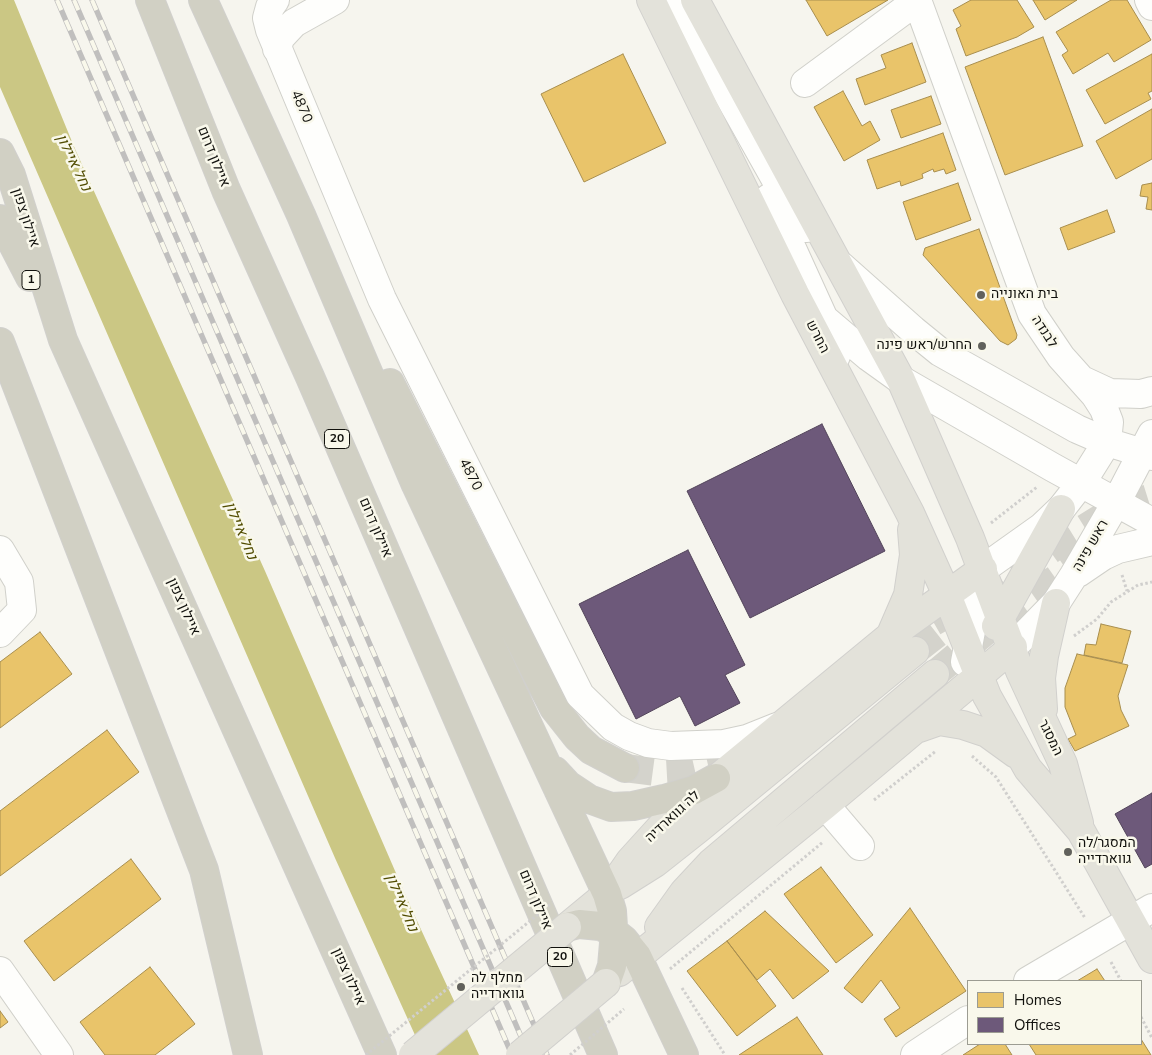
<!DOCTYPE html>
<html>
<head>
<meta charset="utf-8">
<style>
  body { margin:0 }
  #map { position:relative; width:1152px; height:1055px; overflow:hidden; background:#f6f5ee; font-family:"Nunito Sans",sans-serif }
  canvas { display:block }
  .legend { position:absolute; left:967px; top:980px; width:175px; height:65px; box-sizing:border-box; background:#f9f8eb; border:1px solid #9c9c92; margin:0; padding:6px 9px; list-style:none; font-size:15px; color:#11110d }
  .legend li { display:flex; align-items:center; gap:10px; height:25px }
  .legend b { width:25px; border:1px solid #9c9c92 }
</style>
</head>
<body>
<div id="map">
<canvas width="1152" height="1055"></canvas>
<ul class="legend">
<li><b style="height:14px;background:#e9c46a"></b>Homes</li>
<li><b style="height:14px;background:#6d597a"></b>Offices</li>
</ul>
</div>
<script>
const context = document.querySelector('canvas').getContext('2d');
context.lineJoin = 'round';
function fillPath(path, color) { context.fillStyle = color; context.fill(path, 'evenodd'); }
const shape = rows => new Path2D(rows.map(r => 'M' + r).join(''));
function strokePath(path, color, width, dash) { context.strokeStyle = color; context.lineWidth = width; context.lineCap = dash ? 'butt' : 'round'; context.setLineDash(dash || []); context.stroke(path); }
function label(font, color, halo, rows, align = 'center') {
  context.font = font + ' "Nunito Sans",Heebo,sans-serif'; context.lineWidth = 5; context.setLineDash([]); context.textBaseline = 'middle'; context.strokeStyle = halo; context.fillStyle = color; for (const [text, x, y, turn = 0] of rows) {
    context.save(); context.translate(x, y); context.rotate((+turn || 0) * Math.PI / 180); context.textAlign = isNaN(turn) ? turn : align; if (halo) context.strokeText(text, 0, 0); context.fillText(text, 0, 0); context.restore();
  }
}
fillPath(shape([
  [0,0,14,0,75,149,265,571,412,910,479,1055,424,1055,335,858,0,87]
]), '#cbc784');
const homes = shape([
  [806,0,888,0,827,36,806,0],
  [971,0,1017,0,1034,27,1017,37,966,56,956,29,961,26,953,10,971,0],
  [1033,0,1077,0,1045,20,1033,0],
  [1111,0,1127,0,1151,40,1114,62,1108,53,1073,74,1062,55,1068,51,1056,32,1111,0],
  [1043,37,1083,146,1005,175,965,67,1043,37],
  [912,43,926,82,865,105,856,79,886,68,881,55,912,43],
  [623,54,666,143,584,182,541,94,623,54],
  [1152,54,1152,91,1148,93,1151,99,1105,124,1086,90,1152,54],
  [843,91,862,126,870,121,880,140,844,161,814,107,843,91],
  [931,96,941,124,901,138,891,110,931,96],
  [1152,109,1152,159,1116,179,1096,141,1152,109],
  [943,133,956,170,946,174,944,169,934,172,933,169,922,174,923,178,901,186,900,181,877,189,867,160,943,133],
  [958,183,971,220,916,240,903,202,958,183],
  [1152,183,1152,210,1146,209,1148,197,1140,196,1142,185,1152,183],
  [1107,210,1115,232,1068,250,1060,228,1107,210],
  [979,229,1017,335,1016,339,1008,345,1000,341,923,255,925,248,979,229],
  [1101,624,1131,631,1122,663,1084,655,1086,644,1096,645,1101,624],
  [40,632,72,674,0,728,0,662,40,632],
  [1077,654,1128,665,1118,696,1121,710,1129,726,1075,751,1068,739,1076,735,1065,707,1065,688,1077,654],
  [107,730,139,772,0,876,0,811,107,730],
  [131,859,161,899,54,981,24,941,131,859],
  [821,867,873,935,836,963,784,894,821,867],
  [910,908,966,991,896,1037,884,1019,900,1008,881,980,862,1003,844,988,910,908],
  [765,911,829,971,793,999,770,969,757,980,727,941,765,911],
  [727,941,776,1006,737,1036,687,971,727,941],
  [150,967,195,1024,155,1055,105,1055,80,1022,150,967],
  [1097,969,1105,981,1077,981,1097,969],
  [0,1011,8,1022,0,1028,0,1011],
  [797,1017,823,1055,739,1055,797,1017],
  [1141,1039,1151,1055,1036,1055,1029,1044,1141,1044,1141,1039],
  [980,1044,1005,1044,1012,1055,963,1055,980,1044]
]);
fillPath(homes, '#e9c46a');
strokePath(homes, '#a88e4e', 1);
const offices = shape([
  [822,424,885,551,750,618,687,491,822,424],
  [688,550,745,665,725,675,740,703,695,726,680,696,636,719,579,604,688,550],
  [1152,793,1152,864,1145,868,1115,814,1152,793]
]);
fillPath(offices, '#6d597a');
strokePath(offices, '#514359', 1);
strokePath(shape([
  [915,651,984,597,1062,542,1117,508,1152,497],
  [935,674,1015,607,1071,568,1087,559]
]), '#d4d3cc', 28, [28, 14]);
strokePath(shape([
  [897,643,944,616,974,602],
  [625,768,655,772,690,770,712,765,744,747]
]), '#d4d3cc', 28, [28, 14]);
const minor = shape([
  [275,0,270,7,267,18,270,30,382,299,580,695,613,727,629,736,648,743,671,746,724,744,747,739,777,727],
  [675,0,776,180,807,228],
  [917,0,1032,314,1061,357,1095,395,1104,409,1109,422,1107,442,1082,482,1061,509,1042,527,983,569,965,662],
  [1149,0,1152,6],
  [277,49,280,38,294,23,335,0],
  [805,83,918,0],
  [769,198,824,319,836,356],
  [841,266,913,330,940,352,1077,429,1107,442,1152,456],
  [823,318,869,357,901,380,1052,467,1152,522],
  [1082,380,1110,393,1141,394,1152,391],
  [0,550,19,582,22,610,0,633],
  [1078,573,1103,556,1118,549,1152,541],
  [1013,647,1056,603,1074,575,1117,501,1152,434],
  [825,805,860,846],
  [0,971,59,1055],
  [1028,981,1152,908],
  [915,1055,968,1020]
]);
const major = shape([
  [651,0,795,294,910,513,947,595,987,696,1028,769,1081,831,1152,959],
  [695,0,901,380,970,538,1020,671,1063,764,1079,823],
  [996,626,1061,509],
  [892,632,908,595,914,555,912,530],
  [1043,709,1041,678,1044,656,1056,603],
  [919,728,939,721,963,725,987,733,1016,754],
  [620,885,655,863,698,829,915,651],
  [567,927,607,894,630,861,669,818,890,636,983,569],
  [659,927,684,892,711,863,935,674],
  [619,972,825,805,1013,647]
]);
const highway = shape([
  [150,0,226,190,310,377,603,1055],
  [203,0,301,215,416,485,607,894,612,911,614,943,612,966,606,983],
  [0,153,11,175,63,340,382,1055],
  [0,219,30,277],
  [0,342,204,870,248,1055],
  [390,383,554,708,577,737,591,750,625,768],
  [555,771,568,785,589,799,611,807,633,806,664,799,694,790,716,778],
  [567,927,579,924,600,926,614,932,624,940,637,956,684,1055]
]);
strokePath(minor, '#d0d0ca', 30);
strokePath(major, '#d1d0cd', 30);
strokePath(highway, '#d1d0cd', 30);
strokePath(shape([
  [991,523,1037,487],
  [1122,575,1127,591],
  [1074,636,1097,619,1111,602,1138,585,1152,582],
  [972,756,996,777,1085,918],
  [874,800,936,751],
  [1111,962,1121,981],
  [670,969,823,842],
  [682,988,725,1055],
  [1141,1017,1152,1038]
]), '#d0cfcd', 3, [2.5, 2.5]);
strokePath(minor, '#fefefc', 28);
strokePath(major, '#e3e2da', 28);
strokePath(highway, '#d1d0c4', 28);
const rail = shape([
  [57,0,512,1055],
  [74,0,529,1055],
  [92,0,547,1055]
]);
strokePath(rail, '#c0bfbe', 5.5);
strokePath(rail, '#f9f8eb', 4, [11]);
const majorBridge = shape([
  [413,1055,567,927],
  [520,1055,606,983]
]);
strokePath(majorBridge, '#d1d0cd', 30, []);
strokePath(shape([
  [366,1055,552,903],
  [570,1055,624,1009]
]), '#d0cfcd', 3, [2.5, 2.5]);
strokePath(majorBridge, '#e3e2da', 28);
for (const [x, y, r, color] of [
  [981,295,5,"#61615c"],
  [982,346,5,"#61615c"],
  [1068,852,5,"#61615c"],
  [461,987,5,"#61615c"]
]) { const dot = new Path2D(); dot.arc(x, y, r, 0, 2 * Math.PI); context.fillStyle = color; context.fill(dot); strokePath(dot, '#f9f8eb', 2); }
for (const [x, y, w] of [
  [31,280,18],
  [337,439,25],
  [560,957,25]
]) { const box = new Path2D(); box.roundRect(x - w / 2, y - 9.5, w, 19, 4); context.fillStyle = '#f9f8eb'; context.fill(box); strokePath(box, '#11110d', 1); }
label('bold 12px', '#11110d', null, [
  ["1",31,280],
  ["20",337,439],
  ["20",560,957]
]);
label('14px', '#11110d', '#f9f8eb', [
  ["4870",301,107,67],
  ["איילון דרום",213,157,68],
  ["איילון צפון",25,218,72],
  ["לבנדה",1044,332,57],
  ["החרש",817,337,63],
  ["4870",470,475,63],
  ["איילון דרום",375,528,67],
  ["ראש פינה",1091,546,-60],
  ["איילון צפון",183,607,66],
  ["המסגר",1050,738,64],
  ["לה גווארדיה",673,817,-43],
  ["איילון דרום",535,900,67],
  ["איילון צפון",348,977,66]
]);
label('14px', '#11110d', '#f9f8eb', [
  ["בית האונייה",991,295],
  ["החרש/ראש פינה",972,346,"right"],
  ["המסגר/לה",1078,844],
  ["גווארדייה",1078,860],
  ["מחלף לה",471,979],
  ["גווארדייה",471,995]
], 'left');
label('italic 15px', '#514c00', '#f9f8eb', [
  ["נחל איילון",73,163,64],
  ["נחל איילון",240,531,67],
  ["נחל איילון",401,903,67]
]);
</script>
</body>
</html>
